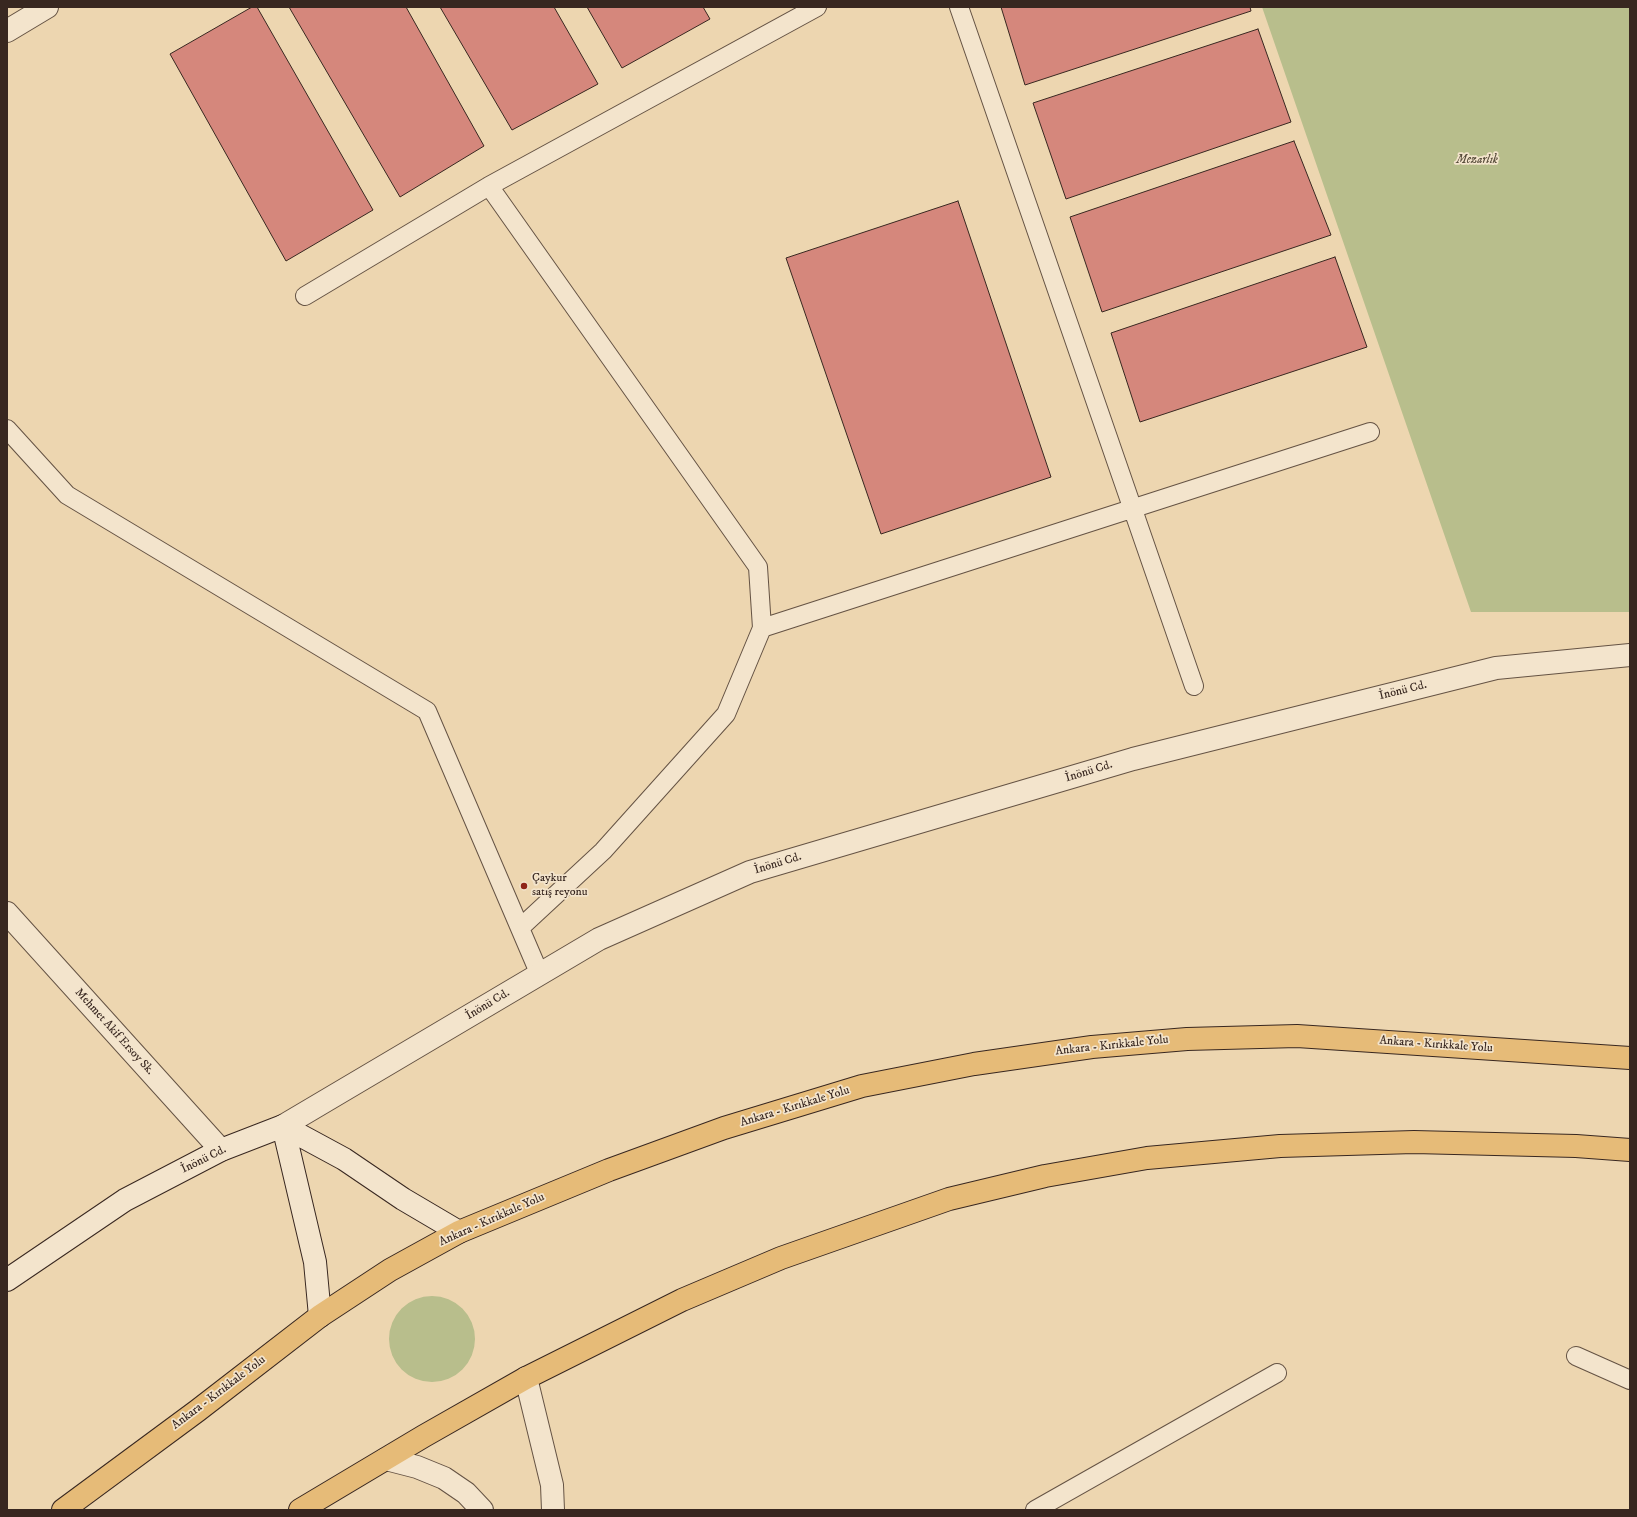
<!DOCTYPE html>
<html>
<head>
<meta charset="utf-8">
<style>
  body { margin:0 }
  #map { position:relative; width:1637px; height:1517px; overflow:hidden; background:#edd6b0; font-family:"IM FELL DW Pica",serif }
  canvas { display:block }
  .frame { position:absolute; inset:0; border:8px solid #382720; pointer-events:none }
</style>
</head>
<body>
<div id="map">
<canvas width="1637" height="1517"></canvas>
<div class="frame"></div>
</div>
<script>
const context = document.querySelector('canvas').getContext('2d');
context.lineJoin = 'round';
function fillPath(path, color) { context.fillStyle = color; context.fill(path, 'evenodd'); }
const shape = rows => new Path2D(rows.map(r => 'M' + r).join(''));
function strokePath(path, color, width, dash) { context.strokeStyle = color; context.lineWidth = width; context.lineCap = dash ? 'butt' : 'round'; context.setLineDash(dash || []); context.stroke(path); }
function label(font, color, halo, rows, align = 'center') {
  context.font = font + ' "IM FELL DW Pica",serif'; context.lineWidth = 3.5; context.setLineDash([]); context.textBaseline = 'middle'; context.strokeStyle = halo; context.fillStyle = color; for (const [text, x, y, turn = 0] of rows) {
    context.save(); context.translate(x, y); context.rotate((+turn || 0) * Math.PI / 180); context.textAlign = isNaN(turn) ? turn : align; if (halo) context.strokeText(text, 0, 0); context.fillText(text, 0, 0); context.restore();
  }
}
fillPath(shape([
  [1262,7,1630,7,1630,612,1471,612],
  '389 1339a43 43 0 1 1 86 0a43 43 0 1 1-86 0Z'
]), '#b8be8c');
const building = shape([
  [252,7,257,7,373,210,286,261,170,54,252,7],
  [289,7,406,7,484,146,400,197,289,7],
  [440,7,554,7,598,84,512,130,440,7],
  [587,7,703,7,710,19,622,68,587,7],
  [1001,7,1250,7,1251,11,1025,85,1001,7],
  [1258,29,1291,122,1066,199,1033,103,1258,29],
  [1294,141,1331,235,1102,312,1070,217,1294,141],
  [958,201,1051,477,881,534,786,258,958,201],
  [1335,257,1367,347,1140,422,1111,333,1335,257]
]);
fillPath(building, '#d5877c');
strokePath(building, '#382720', 1);
const lane = shape([
  [959,7,1194,686],
  [489,186,758,567,762,628,726,714,603,851,520,928],
  [305,296,489,186,817,7],
  [7,429,67,495,427,711,540,975],
  [762,628,1370,432],
  [1576,1356,1630,1380],
  [1035,1510,1277,1373]
]);
const street = shape([
  [7,31,47,7],
  [7,913,221,1150],
  [283,1126,599,939,750,872,1133,759,1496,668,1630,655],
  [526,1378,552,1485,553,1510],
  [386,1459,417,1467,444,1478,466,1493,482,1510]
]);
const secondary = shape([
  [283,1126,344,1159,403,1199,459,1232],
  [283,1126,315,1262,320,1316],
  [7,1280,125,1200,221,1150,283,1126]
]);
const highway = shape([
  [63,1510,197,1411,320,1316,390,1270,459,1232,609,1170,724,1128,862,1086,974,1064,1092,1047,1187,1039,1297,1036,1630,1058],
  [300,1510,424,1436,526,1378,682,1300,781,1258,949,1199,1045,1176,1147,1158,1280,1146,1414,1142,1576,1146,1630,1150]
]);
strokePath(lane, '#655344', 20);
strokePath(street, '#655344', 24);
strokePath(secondary, '#382720', 24);
strokePath(highway, '#382720', 24);
strokePath(lane, '#f3e4cc', 18);
strokePath(street, '#f3e4cc', 22);
strokePath(secondary, '#f3e4cc', 22);
strokePath(highway, '#e6bb78', 22);
for (const [x, y, r, color] of [
  [524,886,4,"#8f2418"]
]) { const dot = new Path2D(); dot.arc(x, y, r, 0, 2 * Math.PI); context.fillStyle = color; context.fill(dot); strokePath(dot, '#f3e4cc', 1.5); }
label('italic 12px', '#584d3b', '#f3e4cc', [
  ["Mezarlık",1477,161]
]);
label('12px', '#382720', '#f3e4cc', [
  ["İnönü Cd.",1403,691,-14],
  ["İnönü Cd.",1089,772,-17],
  ["İnönü Cd.",778,864,-17],
  ["İnönü Cd.",488,1005,-31],
  ["Mehmet Akif Ersoy Sk.",114,1032,48],
  ["Ankara - Kırıkkale Yolu",1436,1045,4],
  ["Ankara - Kırıkkale Yolu",1112,1046,-6],
  ["Ankara - Kırıkkale Yolu",795,1107,-17],
  ["İnönü Cd.",204,1160,-26],
  ["Ankara - Kırıkkale Yolu",492,1220,-24],
  ["Ankara - Kırıkkale Yolu",219,1393,-37]
]);
label('12px', '#382720', '#f3e4cc', [
  ["Çaykur",532,879],
  ["satış reyonu",532,893]
], 'left');
</script>
</body>
</html>
